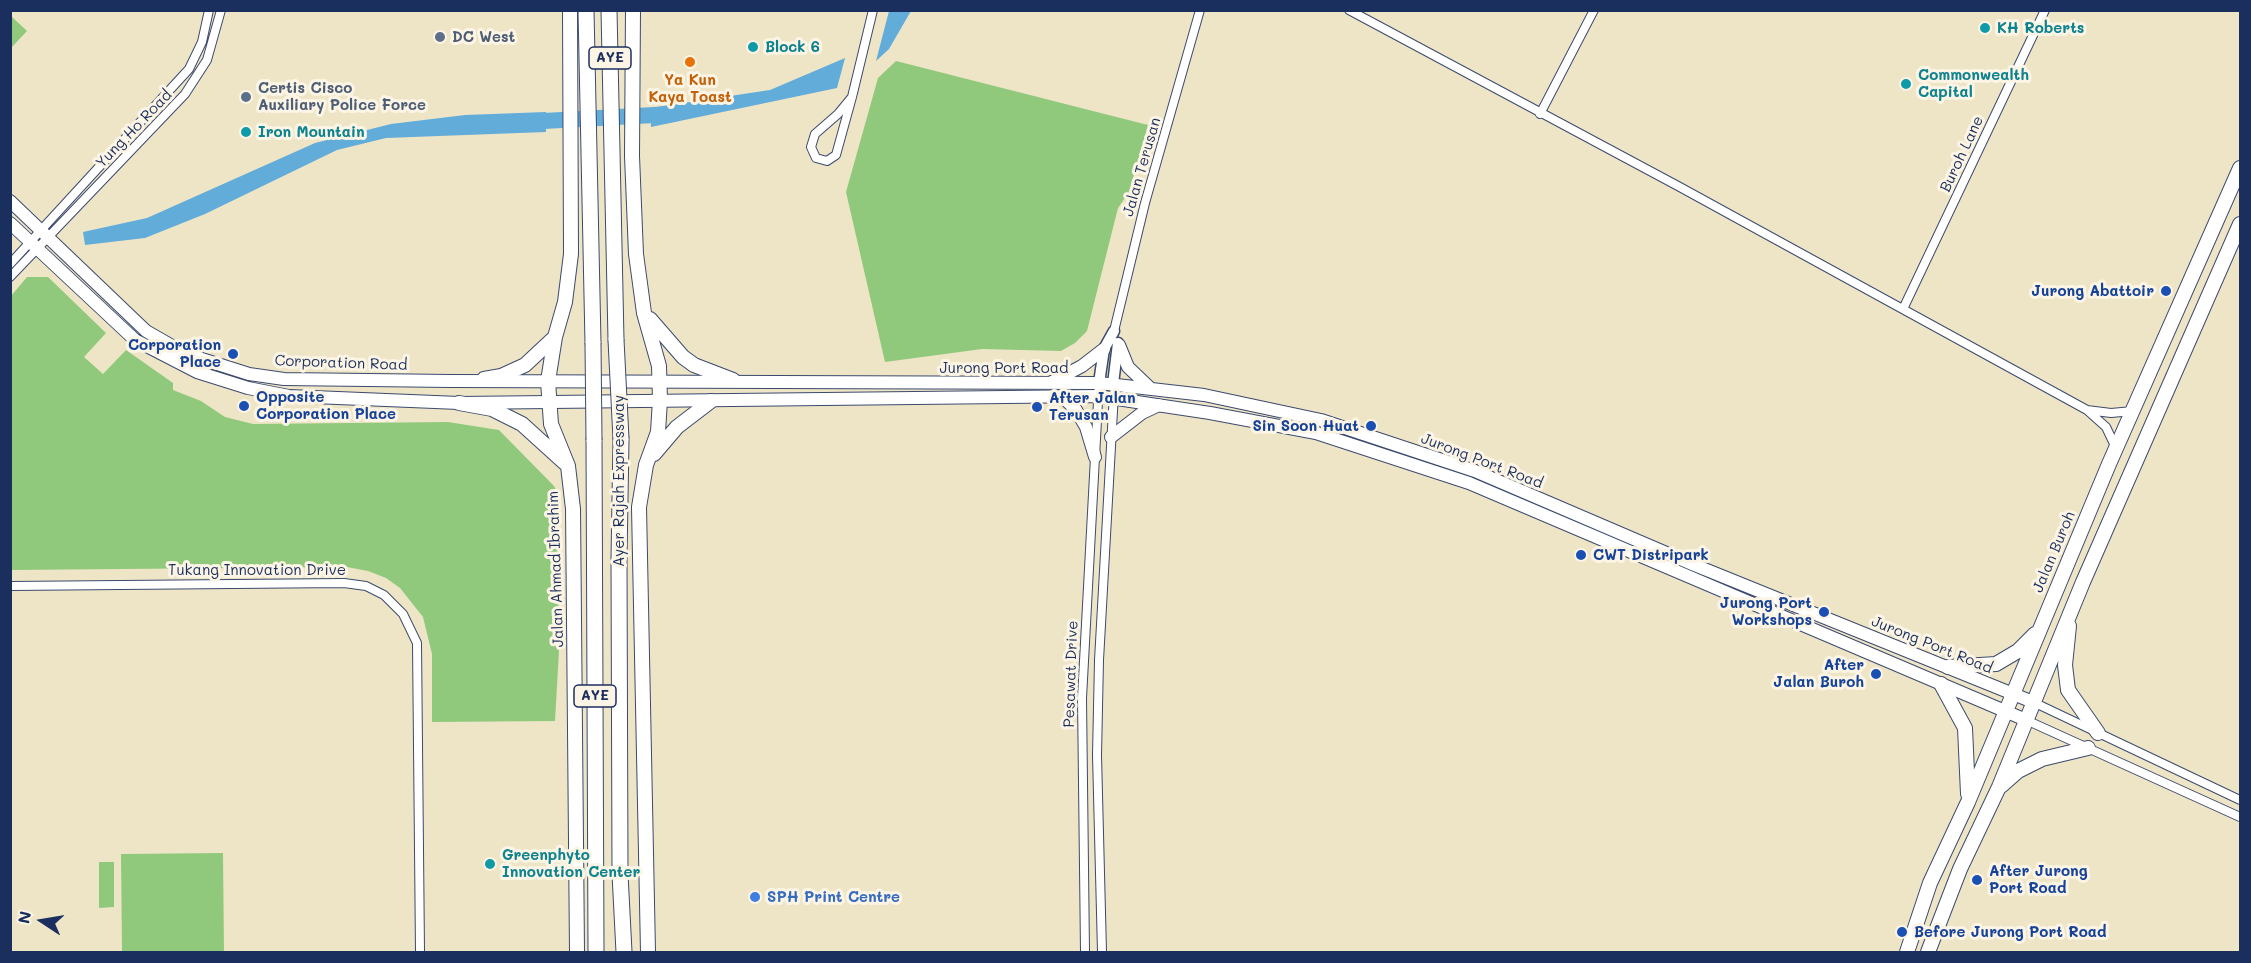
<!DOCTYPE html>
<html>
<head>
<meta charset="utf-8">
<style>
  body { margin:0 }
  #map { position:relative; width:2251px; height:963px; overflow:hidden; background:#eee5c7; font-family:Mali,sans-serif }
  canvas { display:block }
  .frame { position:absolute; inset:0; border:12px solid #1b2f5e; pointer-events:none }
  .north { position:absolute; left:12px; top:891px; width:60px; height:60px; -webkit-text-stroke:4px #fcf5e5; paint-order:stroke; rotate:282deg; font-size:16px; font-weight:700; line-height:24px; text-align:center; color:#1b2f5e }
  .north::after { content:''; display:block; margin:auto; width:21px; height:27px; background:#1b2f5e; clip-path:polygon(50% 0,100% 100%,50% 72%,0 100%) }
</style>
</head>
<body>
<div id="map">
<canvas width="2251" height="963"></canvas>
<div class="frame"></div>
<div class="north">N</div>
</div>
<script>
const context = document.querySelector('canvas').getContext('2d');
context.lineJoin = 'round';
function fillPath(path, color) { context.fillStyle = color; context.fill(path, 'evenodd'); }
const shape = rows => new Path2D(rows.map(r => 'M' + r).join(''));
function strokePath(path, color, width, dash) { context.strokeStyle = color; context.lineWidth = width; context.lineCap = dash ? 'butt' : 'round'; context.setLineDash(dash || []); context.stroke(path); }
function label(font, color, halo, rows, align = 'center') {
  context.font = font + ' Mali,sans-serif'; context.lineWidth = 6; context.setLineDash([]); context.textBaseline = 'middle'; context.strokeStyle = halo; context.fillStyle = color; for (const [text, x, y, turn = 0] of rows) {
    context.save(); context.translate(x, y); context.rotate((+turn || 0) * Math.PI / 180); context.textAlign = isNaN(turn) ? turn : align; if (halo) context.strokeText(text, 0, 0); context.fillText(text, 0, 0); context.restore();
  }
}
fillPath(shape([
  [10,15,27,31,11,48,10,48],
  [896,61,1148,125,1129,192,1118,208,1087,331,1075,343,1061,351,982,349,885,362,846,192,878,78],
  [27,277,48,277,106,333,84,357,103,374,126,350,173,383,173,390,201,401,225,417,253,424,448,422,499,430,554,486,557,492,559,651,555,721,432,722,432,654,423,617,400,588,386,578,368,571,347,567,11,570,11,296],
  [223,853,224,952,122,952,121,854],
  [99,862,114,862,114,907,99,908]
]), '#90c97c');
fillPath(shape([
  [889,11,911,11,889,49,876,61],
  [845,58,837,88,651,127,650,108,770,90],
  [546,112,546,132,386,138,337,150,205,214,145,238,85,245,83,232,147,218,315,143,391,124,465,115]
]), '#62acda');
strokePath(shape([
  [525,122,673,114]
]), '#62acda', 16);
const minor = shape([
  [1349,10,1678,186,2087,410,2106,427,2116,448],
  [852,97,838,114,815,134,811,147,816,158,827,161,836,155,852,97,873,10],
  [1540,114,1594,10],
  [10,264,189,69,202,42,209,10],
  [10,277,185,94,207,60,221,10],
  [1903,309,2045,10],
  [1114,331,1145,203,1200,10],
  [2087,410,2111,413,2133,411],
  [10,586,344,583,366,586,384,595,403,614,417,643,420,952],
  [2033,702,2240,800],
  [2026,720,2240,817],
  [1085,952,1082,698,1099,383],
  [1102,952,1097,755,1099,660,1114,393]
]);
const tertiary = shape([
  [1099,383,1104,349,1114,331],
  [1113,384,1118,343]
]);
const secondary = shape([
  [10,201,146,331,186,354,249,374,284,379,451,381,1099,383,1204,395,1321,420,1475,471,1692,564,2033,702],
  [10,223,135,340,197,372,248,388,289,396,459,403,1097,396,1210,413,1316,433,1469,483,2026,720],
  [1119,345,1128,367,1149,387],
  [1052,382,1082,366,1104,349],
  [1062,396,1076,410,1086,427,1095,457],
  [1111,437,1142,413,1159,405]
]);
const primary = shape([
  [570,10,571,254,565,302,555,337,548,381,551,424,568,466,573,509,577,952],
  [633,10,632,156,636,254,644,313,659,366,660,400,658,432,646,465,639,507,648,952],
  [650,319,683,357,694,365,733,380],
  [484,379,501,376,525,365,555,337],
  [459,403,492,409,522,424,565,463],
  [654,454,677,427,711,401]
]);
const trunk = shape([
  [2069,626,2065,665,2068,690,2098,733],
  [1948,667,1996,664,2018,651,2035,634],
  [1941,684,1965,728,1968,794],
  [2001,786,2018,771,2042,759,2088,748],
  [1907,952,1930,883,1968,802,2109,464,2240,168],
  [1928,952,1960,869,1999,787,2083,582,2240,224]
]);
const motorway = shape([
  [586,10,593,343],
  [609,10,616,340],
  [621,439,619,559,620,874,624,952],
  [594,440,596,952]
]);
strokePath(minor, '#3b4a6e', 10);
strokePath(tertiary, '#3b4a6e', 13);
strokePath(secondary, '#3b4a6e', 14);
strokePath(primary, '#3b4a6e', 16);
strokePath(trunk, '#3b4a6e', 16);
strokePath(motorway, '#3b4a6e', 17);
strokePath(minor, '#fff', 8);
strokePath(tertiary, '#fff', 10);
strokePath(secondary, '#fff', 12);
strokePath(primary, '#fff', 14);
strokePath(trunk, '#fff', 14);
strokePath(motorway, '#fff', 15);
const motorwayBridge = shape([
  [616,340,621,439],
  [593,343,594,440]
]);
strokePath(motorwayBridge, '#3b4a6e', 17, []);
strokePath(motorwayBridge, '#fff', 15);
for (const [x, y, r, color] of [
  [1985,28,6,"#0f9aa8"],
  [440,37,6,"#5c6f8a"],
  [753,47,6,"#0f9aa8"],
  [690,62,6,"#e8710a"],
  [1906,84,6,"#0f9aa8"],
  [246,97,6,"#5c6f8a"],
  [246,132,6,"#0f9aa8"],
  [2166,291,6,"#1a4fb4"],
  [233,354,6,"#1a4fb4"],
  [244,406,6,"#1a4fb4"],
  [1037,407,6,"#1a4fb4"],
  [1371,426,6,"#1a4fb4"],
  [1581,555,6,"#1a4fb4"],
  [1824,612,6,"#1a4fb4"],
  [1876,674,6,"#1a4fb4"],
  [490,864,6,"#0f9aa8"],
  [1977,880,6,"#1a4fb4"],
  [755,897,6,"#3f7fe0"],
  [1902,932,6,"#1a4fb4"]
]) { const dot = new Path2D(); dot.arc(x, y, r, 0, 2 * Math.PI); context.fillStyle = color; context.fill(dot); strokePath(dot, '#fcf5e5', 2); }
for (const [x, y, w] of [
  [610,58,42],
  [595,696,42]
]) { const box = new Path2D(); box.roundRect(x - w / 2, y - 11, w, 22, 4.5); context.fillStyle = '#fcf5e5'; context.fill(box); strokePath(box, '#1b2f5e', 1.5); }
label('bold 14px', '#1b2f5e', null, [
  ["AYE",610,58],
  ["AYE",595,696]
]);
label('bold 15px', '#0d838f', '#fcf5e5', [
  ["KH Roberts",1997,28],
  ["Block 6",765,47],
  ["Commonwealth",1918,75],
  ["Capital",1918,92],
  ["Iron Mountain",258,132],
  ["Greenphyto",502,855],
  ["Innovation Center",502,872]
], 'left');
label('bold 15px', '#4e5e75', '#fcf5e5', [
  ["DC West",452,37],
  ["Certis Cisco",258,88],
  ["Auxiliary Police Force",258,105]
], 'left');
label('bold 15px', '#c56008', '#fcf5e5', [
  ["Ya Kun",690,80],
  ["Kaya Toast",690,97]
]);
label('15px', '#1b2f5e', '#fcf5e5', [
  ["Yung Ho Road",134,129,-46],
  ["Buroh Lane",1962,154,-65],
  ["Jalan Terusan",1142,167,-74],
  ["Corporation Road",341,363,2],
  ["Jurong Port Road",1004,368],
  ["Jurong Port Road",1482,461,21],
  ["Ayer Rajah Expressway",619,481,-90],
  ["Jalan Buroh",2054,552,-67],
  ["Jalan Ahmad Ibrahim",556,569,-92],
  ["Tukang Innovation Drive",257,570],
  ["Jurong Port Road",1932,645,22],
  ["Pesawat Drive",1071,674,-88]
]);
label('bold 15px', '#164399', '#fcf5e5', [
  ["Jurong Abattoir",2154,291],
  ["Corporation",221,345],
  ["Place",221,362],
  ["Opposite",256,397,"left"],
  ["Corporation Place",256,414,"left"],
  ["After Jalan",1049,398,"left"],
  ["Terusan",1049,415,"left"],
  ["Sin Soon Huat",1359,426],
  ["CWT Distripark",1593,555,"left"],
  ["Jurong Port",1812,603],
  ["Workshops",1812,620],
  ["After",1864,665],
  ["Jalan Buroh",1864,682],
  ["After Jurong",1989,871,"left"],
  ["Port Road",1989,888,"left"],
  ["Before Jurong Port Road",1914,932,"left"]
], 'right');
label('bold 15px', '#366cbe', '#fcf5e5', [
  ["SPH Print Centre",767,897]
], 'left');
</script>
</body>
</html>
